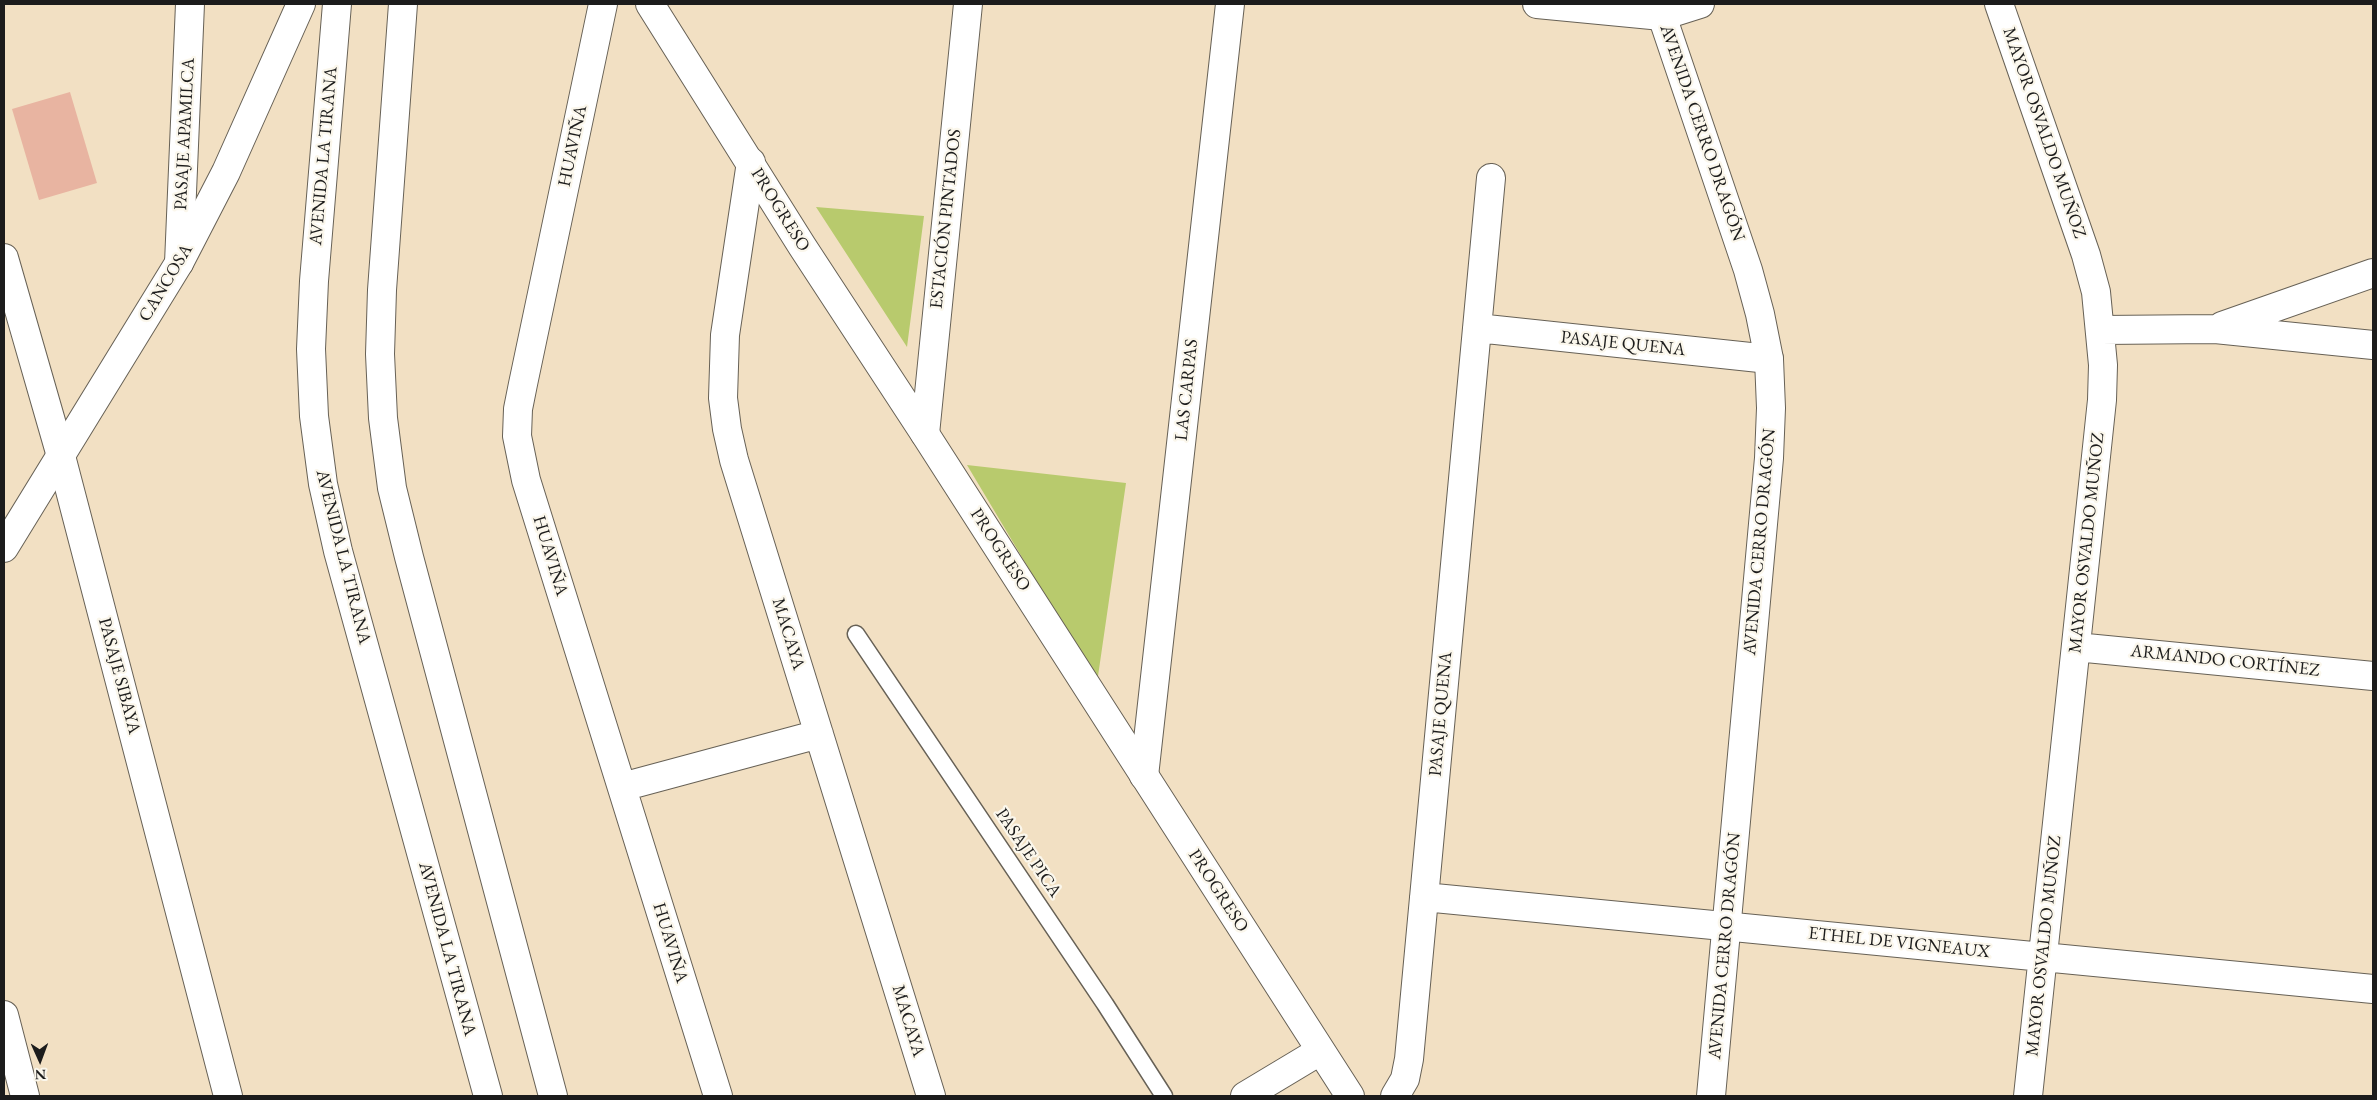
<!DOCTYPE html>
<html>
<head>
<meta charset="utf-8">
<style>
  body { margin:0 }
  #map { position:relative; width:2377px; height:1100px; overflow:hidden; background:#f2e0c3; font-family:"EB Garamond",serif }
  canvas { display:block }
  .frame { position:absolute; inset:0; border:5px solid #1c1c1c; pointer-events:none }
  .north { position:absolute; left:15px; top:1035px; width:50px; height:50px; -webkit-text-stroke:4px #fbf7ec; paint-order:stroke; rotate:178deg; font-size:14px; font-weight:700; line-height:20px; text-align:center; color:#1c1c1c }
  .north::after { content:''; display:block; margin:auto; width:18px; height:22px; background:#1c1c1c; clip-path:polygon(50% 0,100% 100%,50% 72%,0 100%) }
</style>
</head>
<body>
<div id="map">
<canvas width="2377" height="1100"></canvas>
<div class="frame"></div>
<div class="north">N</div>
</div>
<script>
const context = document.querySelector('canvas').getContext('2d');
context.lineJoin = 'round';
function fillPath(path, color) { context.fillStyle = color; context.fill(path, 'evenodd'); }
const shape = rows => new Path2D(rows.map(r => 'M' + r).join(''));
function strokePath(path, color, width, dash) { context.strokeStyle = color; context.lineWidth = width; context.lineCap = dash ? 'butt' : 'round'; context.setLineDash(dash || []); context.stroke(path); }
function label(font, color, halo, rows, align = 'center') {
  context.font = font + ' "EB Garamond",serif'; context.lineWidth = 4.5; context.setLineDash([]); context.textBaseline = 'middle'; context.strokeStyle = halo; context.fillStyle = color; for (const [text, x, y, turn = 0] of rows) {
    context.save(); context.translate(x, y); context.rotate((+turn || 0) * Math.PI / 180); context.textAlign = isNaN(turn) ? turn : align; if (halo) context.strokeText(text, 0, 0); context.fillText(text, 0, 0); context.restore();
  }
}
fillPath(shape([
  [816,207,924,216,907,347],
  [967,465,1126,483,1097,683]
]), '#b8ca6d');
fillPath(shape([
  [70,92,97,183,39,200,12,109]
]), '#e8b4a1');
const service = shape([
  [856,634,1105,1004,1164,1096]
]);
const minor = shape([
  [603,4,523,384,518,409,517,436,526,480,718,1096],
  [1537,4,1662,16,1700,4],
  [1999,4,2086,255,2096,292,2103,365,2102,400,2028,1096],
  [751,162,725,335,723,398,727,429,734,460,931,1096],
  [4,258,61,456,228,1096],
  [179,263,190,4],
  [2222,326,2373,273],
  [1477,328,1769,359],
  [2101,330,2215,329,2373,345],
  [925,434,968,4],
  [2076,647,2373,676],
  [1144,776,1230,4],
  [622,787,819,734],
  [1424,897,2373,989],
  [1245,1096,1320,1051],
  [1395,1096,1405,1079,1409,1059,1491,178]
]);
const tertiary = shape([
  [650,4,802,246,925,434,1350,1096],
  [1658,4,1748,270,1760,314,1769,359,1771,408,1769,458,1711,1096]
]);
const primary = shape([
  [4,548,179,263,226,172,301,4],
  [4,1015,25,1096]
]);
const trunk = shape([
  [337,4,314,281,311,349,314,416,323,484,338,551,488,1096],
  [403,4,382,290,380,354,383,418,392,488,409,557,553,1096]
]);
strokePath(service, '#676156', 19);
strokePath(minor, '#676156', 30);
strokePath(tertiary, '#676156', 30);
strokePath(primary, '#676156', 30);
strokePath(trunk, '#676156', 30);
strokePath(service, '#fff', 16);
strokePath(minor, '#fff', 28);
strokePath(tertiary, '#fff', 28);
strokePath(primary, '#fff', 28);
strokePath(trunk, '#fff', 28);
label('18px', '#1c1c1c', '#fbf7ec', [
  ["AVENIDA CERRO DRAGÓN",1702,133,71],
  ["MAYOR OSVALDO MUÑOZ",2044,133,71],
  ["PASAJE APAMILCA",185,134,-87],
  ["HUAVIÑA",573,146,-78],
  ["AVENIDA LA TIRANA",324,156,-85],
  ["PROGRESO",780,210,58],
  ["ESTACIÓN PINTADOS",946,219,-84],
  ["CANCOSA",166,283,-59],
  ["PASAJE QUENA",1623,344,6],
  ["LAS CARPAS",1187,390,-84],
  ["AVENIDA CERRO DRAGÓN",1760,542,-85],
  ["MAYOR OSVALDO MUÑOZ",2087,543,-84],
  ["PROGRESO",1000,550,57],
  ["HUAVIÑA",550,556,73],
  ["AVENIDA LA TIRANA",343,557,76],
  ["MACAYA",788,634,73],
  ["ARMANDO CORTÍNEZ",2225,661,6],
  ["PASAJE SIBAYA",119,676,75],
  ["PASAJE QUENA",1441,714,-85],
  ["PASAJE PICA",1028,853,56],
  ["PROGRESO",1218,891,57],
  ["HUAVIÑA",670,943,73],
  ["ETHEL DE VIGNEAUX",1899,943,6],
  ["AVENIDA CERRO DRAGÓN",1725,946,-85],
  ["MAYOR OSVALDO MUÑOZ",2044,946,-84],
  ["AVENIDA LA TIRANA",447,949,75],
  ["MACAYA",908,1021,73]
]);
</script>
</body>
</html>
